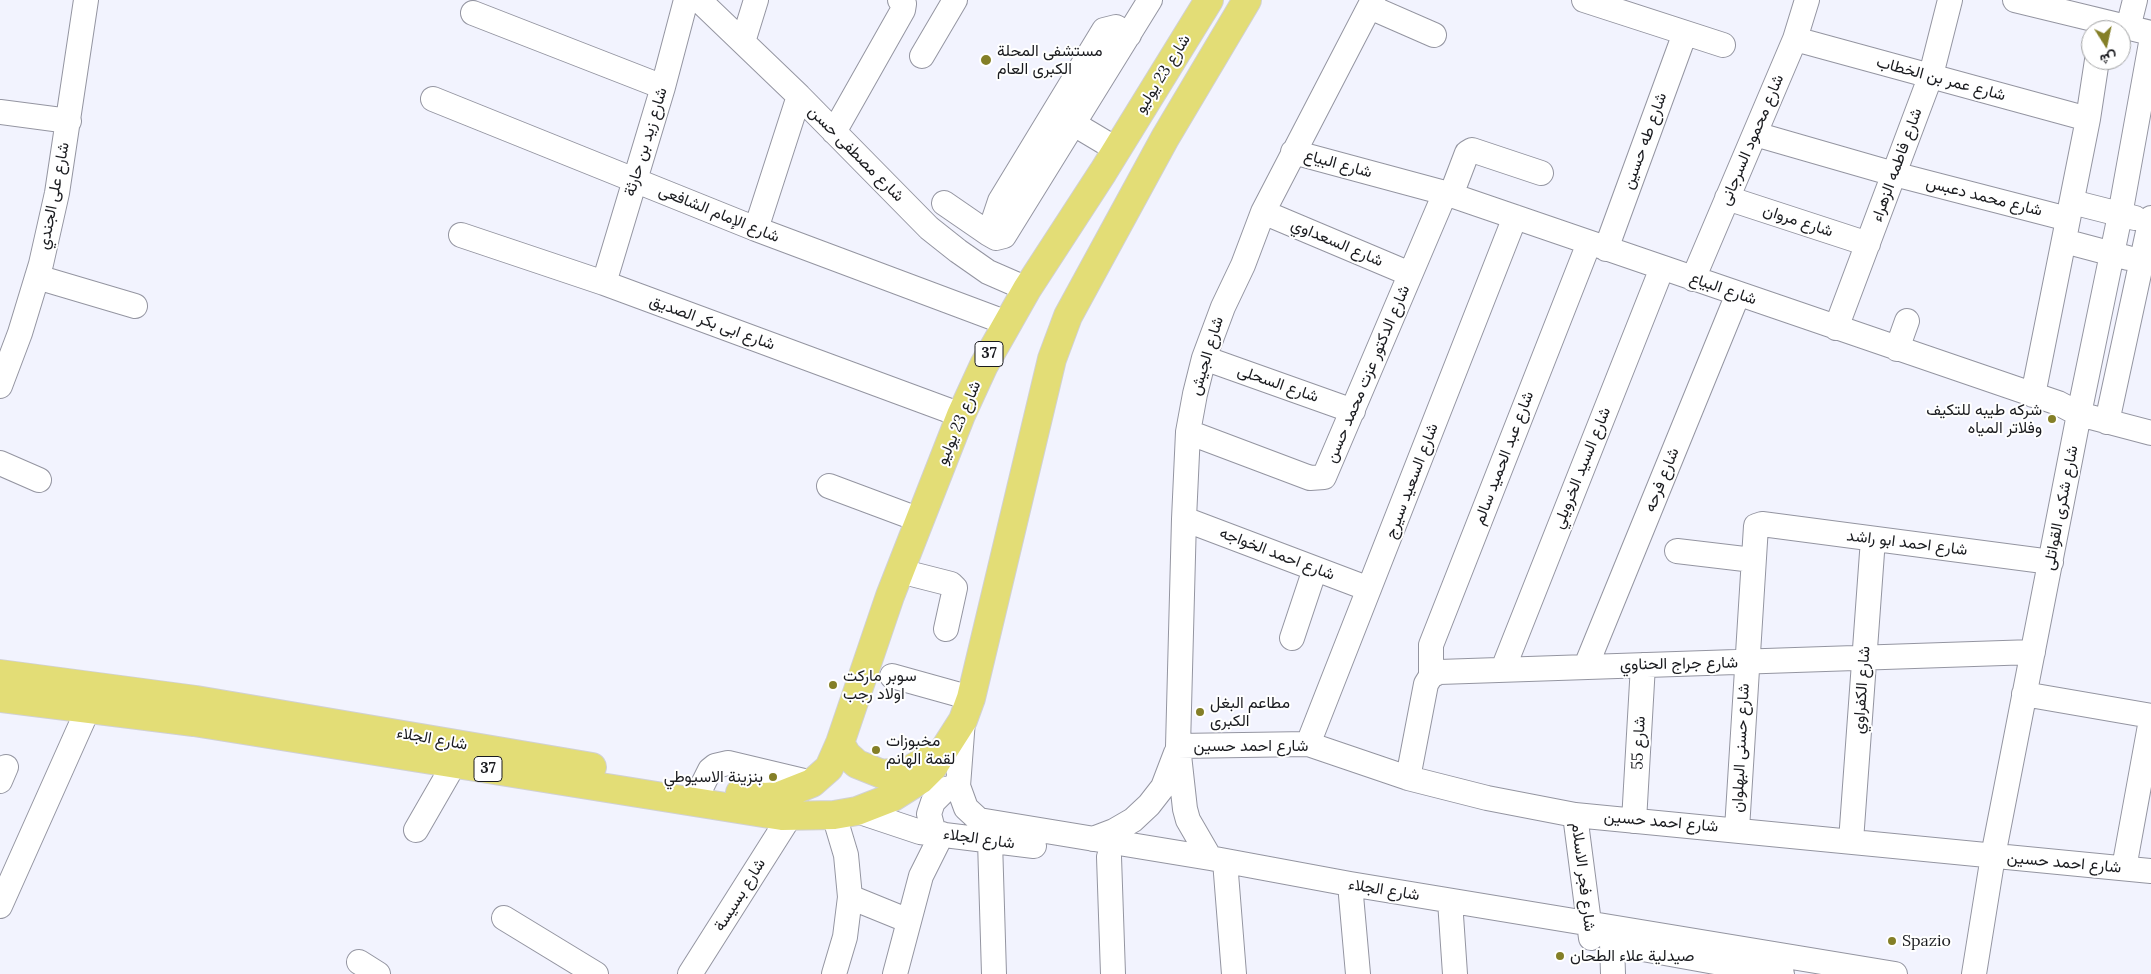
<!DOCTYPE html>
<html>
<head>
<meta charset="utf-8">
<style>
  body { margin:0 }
  #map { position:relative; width:2151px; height:974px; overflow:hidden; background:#f2f3fe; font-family:Lora,Vazirmatn,serif }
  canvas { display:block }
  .north { position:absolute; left:2081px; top:20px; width:50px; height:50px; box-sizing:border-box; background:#fff; border:1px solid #a3a4a5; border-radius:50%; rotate:170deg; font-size:14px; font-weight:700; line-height:20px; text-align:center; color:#1a1b1f }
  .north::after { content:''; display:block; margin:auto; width:18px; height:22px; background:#847f27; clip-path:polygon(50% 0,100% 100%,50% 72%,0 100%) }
</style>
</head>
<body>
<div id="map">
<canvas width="2151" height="974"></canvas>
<div class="north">ش</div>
</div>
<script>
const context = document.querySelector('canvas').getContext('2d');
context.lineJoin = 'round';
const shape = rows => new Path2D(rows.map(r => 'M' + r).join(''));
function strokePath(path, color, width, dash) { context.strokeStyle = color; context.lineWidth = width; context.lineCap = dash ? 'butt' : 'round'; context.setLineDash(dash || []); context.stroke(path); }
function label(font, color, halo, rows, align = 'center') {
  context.font = font + ' Lora,Vazirmatn,serif'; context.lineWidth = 4; context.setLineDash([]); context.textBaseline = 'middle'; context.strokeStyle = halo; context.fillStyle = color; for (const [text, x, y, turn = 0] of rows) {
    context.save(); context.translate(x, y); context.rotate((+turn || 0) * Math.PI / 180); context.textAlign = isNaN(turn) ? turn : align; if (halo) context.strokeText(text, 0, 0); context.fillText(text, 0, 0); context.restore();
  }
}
const minor = shape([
  [699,0,799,96,929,228,958,251,988,272,1027,289],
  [1584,0,1723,45],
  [2015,0,2151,33],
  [1370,7,1434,35],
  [473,13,663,87],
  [2128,28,2135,0],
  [1795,39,2088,119],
  [743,42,756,0],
  [922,56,955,0],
  [433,99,756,229,1007,323],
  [0,112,69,121],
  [1074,124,1116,149],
  [834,132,903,10,904,4,900,0],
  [1755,134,1894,174,2068,219],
  [1293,152,1445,193,2058,403,2079,414,2151,433],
  [1451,195,1467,153,1472,150,1541,173],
  [1727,198,1868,244],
  [2072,202,2135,218],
  [944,203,989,234,996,238,1004,236,1150,0],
  [1263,212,1410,274],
  [756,229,799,96],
  [989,234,1000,201,1104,30,1116,27,1129,35],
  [461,235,604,283,961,415],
  [2064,241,2128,258],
  [1606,249,1685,33],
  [37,277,135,306],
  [1693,279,1795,39,1807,0],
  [604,283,663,87,686,0],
  [1836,328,1931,75,1950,0],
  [1897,349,1907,321],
  [1204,358,1353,411],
  [0,386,20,333,41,264,57,193,86,0],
  [2033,395,2088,119,2097,60],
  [2107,422,2151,218],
  [1188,432,1310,478,1324,477,1445,193],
  [0,463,39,480],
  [829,486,920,520],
  [1184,519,1369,589],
  [1677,551,1753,560],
  [900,571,951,584,955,588,946,629],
  [1292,638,1315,569],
  [1586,666,1738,294],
  [1503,669,1662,268],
  [892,676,971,698],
  [1431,676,1431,645,1589,243],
  [2024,694,2151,716],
  [963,720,958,786,966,808,979,820,1210,858,1350,884,1895,974],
  [1308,744,1515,217],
  [1178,746,1308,744,1408,778,1487,798,1575,815,2151,871],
  [1408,778,1426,684,1431,676,1439,672,2033,652],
  [0,781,6,767],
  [702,786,710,770,715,766,728,763,812,783],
  [857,811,920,832,1034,846],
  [834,815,846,855,850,897,845,937,834,974],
  [1575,815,1591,938],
  [1634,821,1643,665],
  [1737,829,1756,526,1762,524,2051,562],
  [416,830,454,764],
  [934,833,929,814,933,802,946,789,958,786],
  [1093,839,1114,831,1133,820,1149,805,1163,787,1176,753],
  [990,841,994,974],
  [1851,841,1873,539],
  [1109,857,1113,974],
  [1210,858,1188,820,1185,809,1178,746,1184,519,1188,432,1195,394,1204,358,1223,307,1243,265,1263,212,1373,0],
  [1225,861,1234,974],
  [2124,868,2151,720],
  [1350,884,1358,974],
  [850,897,909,921],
  [1450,901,1455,974],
  [0,906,88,709],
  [504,918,596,974],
  [1612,943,1613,974],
  [1626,946,1782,974],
  [359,962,378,974],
  [690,974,790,816],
  [895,974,921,876,942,834],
  [1974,974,1993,856,2079,414,2120,215,2151,43]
]);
const major = shape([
  [0,674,196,700,592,767],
  [0,698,194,722,782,816,834,815,857,811,893,797,920,780,933,767,963,720,971,698,1052,359,1068,316,1165,138,1247,0],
  [840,743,847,755,857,764,882,774,908,771,926,760],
  [740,793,764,797,779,796,812,783,829,768,840,743,890,596,961,415,984,365,1027,289,1103,172,1209,0]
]);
strokePath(minor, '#9495a1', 26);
strokePath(major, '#d1d1d2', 30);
strokePath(minor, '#fff', 24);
strokePath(major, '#e3dd76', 28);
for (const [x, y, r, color] of [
  [986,60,6,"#847f27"],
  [2052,419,5,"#847f27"],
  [833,685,5,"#847f27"],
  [1200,712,5,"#847f27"],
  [876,750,5,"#847f27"],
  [773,777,5,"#847f27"],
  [1892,941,5,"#847f27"],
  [1560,956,5,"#847f27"]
]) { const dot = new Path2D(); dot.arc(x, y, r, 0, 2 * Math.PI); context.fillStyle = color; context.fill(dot); strokePath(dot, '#fff', 2); }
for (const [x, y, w] of [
  [989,354,28],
  [488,769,28]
]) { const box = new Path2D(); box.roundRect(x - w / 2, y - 12.5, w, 25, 4); context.fillStyle = '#fff'; context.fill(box); strokePath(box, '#1a1b1f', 1); }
label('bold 15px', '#1a1b1f', null, [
  ["37",989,354],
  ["37",488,769]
]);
label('16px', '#1a1b1f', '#fff', [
  ["مستشفى المحلة",997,51],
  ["الكبرى العام",997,69],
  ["شركه طيبه للتكيف",2042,410,"right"],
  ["وفلاتر المياه",2042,428,"right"],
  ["سوبر ماركت",843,676],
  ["اولاد رجب",843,694],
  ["مطاعم البغل",1210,703],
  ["الكبرى",1210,721],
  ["مخبوزات",886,741],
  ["لقمة الهانم",886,759],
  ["بنزينة الاسيوطي",763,777,"right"],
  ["Spazio",1902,941],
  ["صيدلية علاء الطحان",1570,956]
], 'left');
label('16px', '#1a1b1f', '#fff', [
  ["شارع 23 يوليو",1163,74,-58],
  ["شارع عمر بن الخطاب",1941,79,15],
  ["شارع محمود السرجانى",1752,140,-67],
  ["شارع طه حسين",1645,141,-70],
  ["شارع زيد بن حارثة",646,142,-73],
  ["شارع مصطفى حسن",856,154,45],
  ["شارع البياع",1338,164,15],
  ["شارع فاطمه الزهراء",1897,165,-70],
  ["شارع على الجندي",54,196,-79],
  ["شارع محمد دعبس",1984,197,14],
  ["شارع الإمام الشافعى",719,214,22],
  ["شارع مروان",1798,221,18],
  ["شارع السعداوي",1337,243,23],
  ["شارع البياع",1723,289,19],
  ["شارع ابى بكر الصديق",712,323,20],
  ["شارع الجيش",1207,356,-73],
  ["شارع الدكتور عزت محمد حسن",1368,374,-67],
  ["شارع السحلى",1278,384,19],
  ["شارع 23 يوليو",959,423,-67],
  ["شارع عبد الحميد سالم",1504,458,-69],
  ["شارع السيد الخرويلي",1582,468,-68],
  ["شارع فرحه",1662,480,-68],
  ["شارع السعيد سيرج",1412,481,-69],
  ["شارع شكرى القواتلى",2061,508,-79],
  ["شارع احمد ابو راشد",1907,543,7],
  ["شارع احمد الخواجه",1277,554,21],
  ["شارع جراج الحناوي",1679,664,-1],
  ["شارع الكفراوي",1862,690,-86],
  ["شارع الجلاء",432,739,10],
  ["شارع 55",1639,743,-87],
  ["شارع احمد حسين",1251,746],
  ["شارع حسنى البهلوان",1741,748,-87],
  ["شارع احمد حسين",1661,822,5],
  ["شارع الجلاء",979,839,8],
  ["شارع احمد حسين",2064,863,5],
  ["شارع فجر الاسلام",1583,877,83],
  ["شارع الجلاء",1384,890,9],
  ["شارع بسيسة",740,895,-58]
]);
</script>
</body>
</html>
